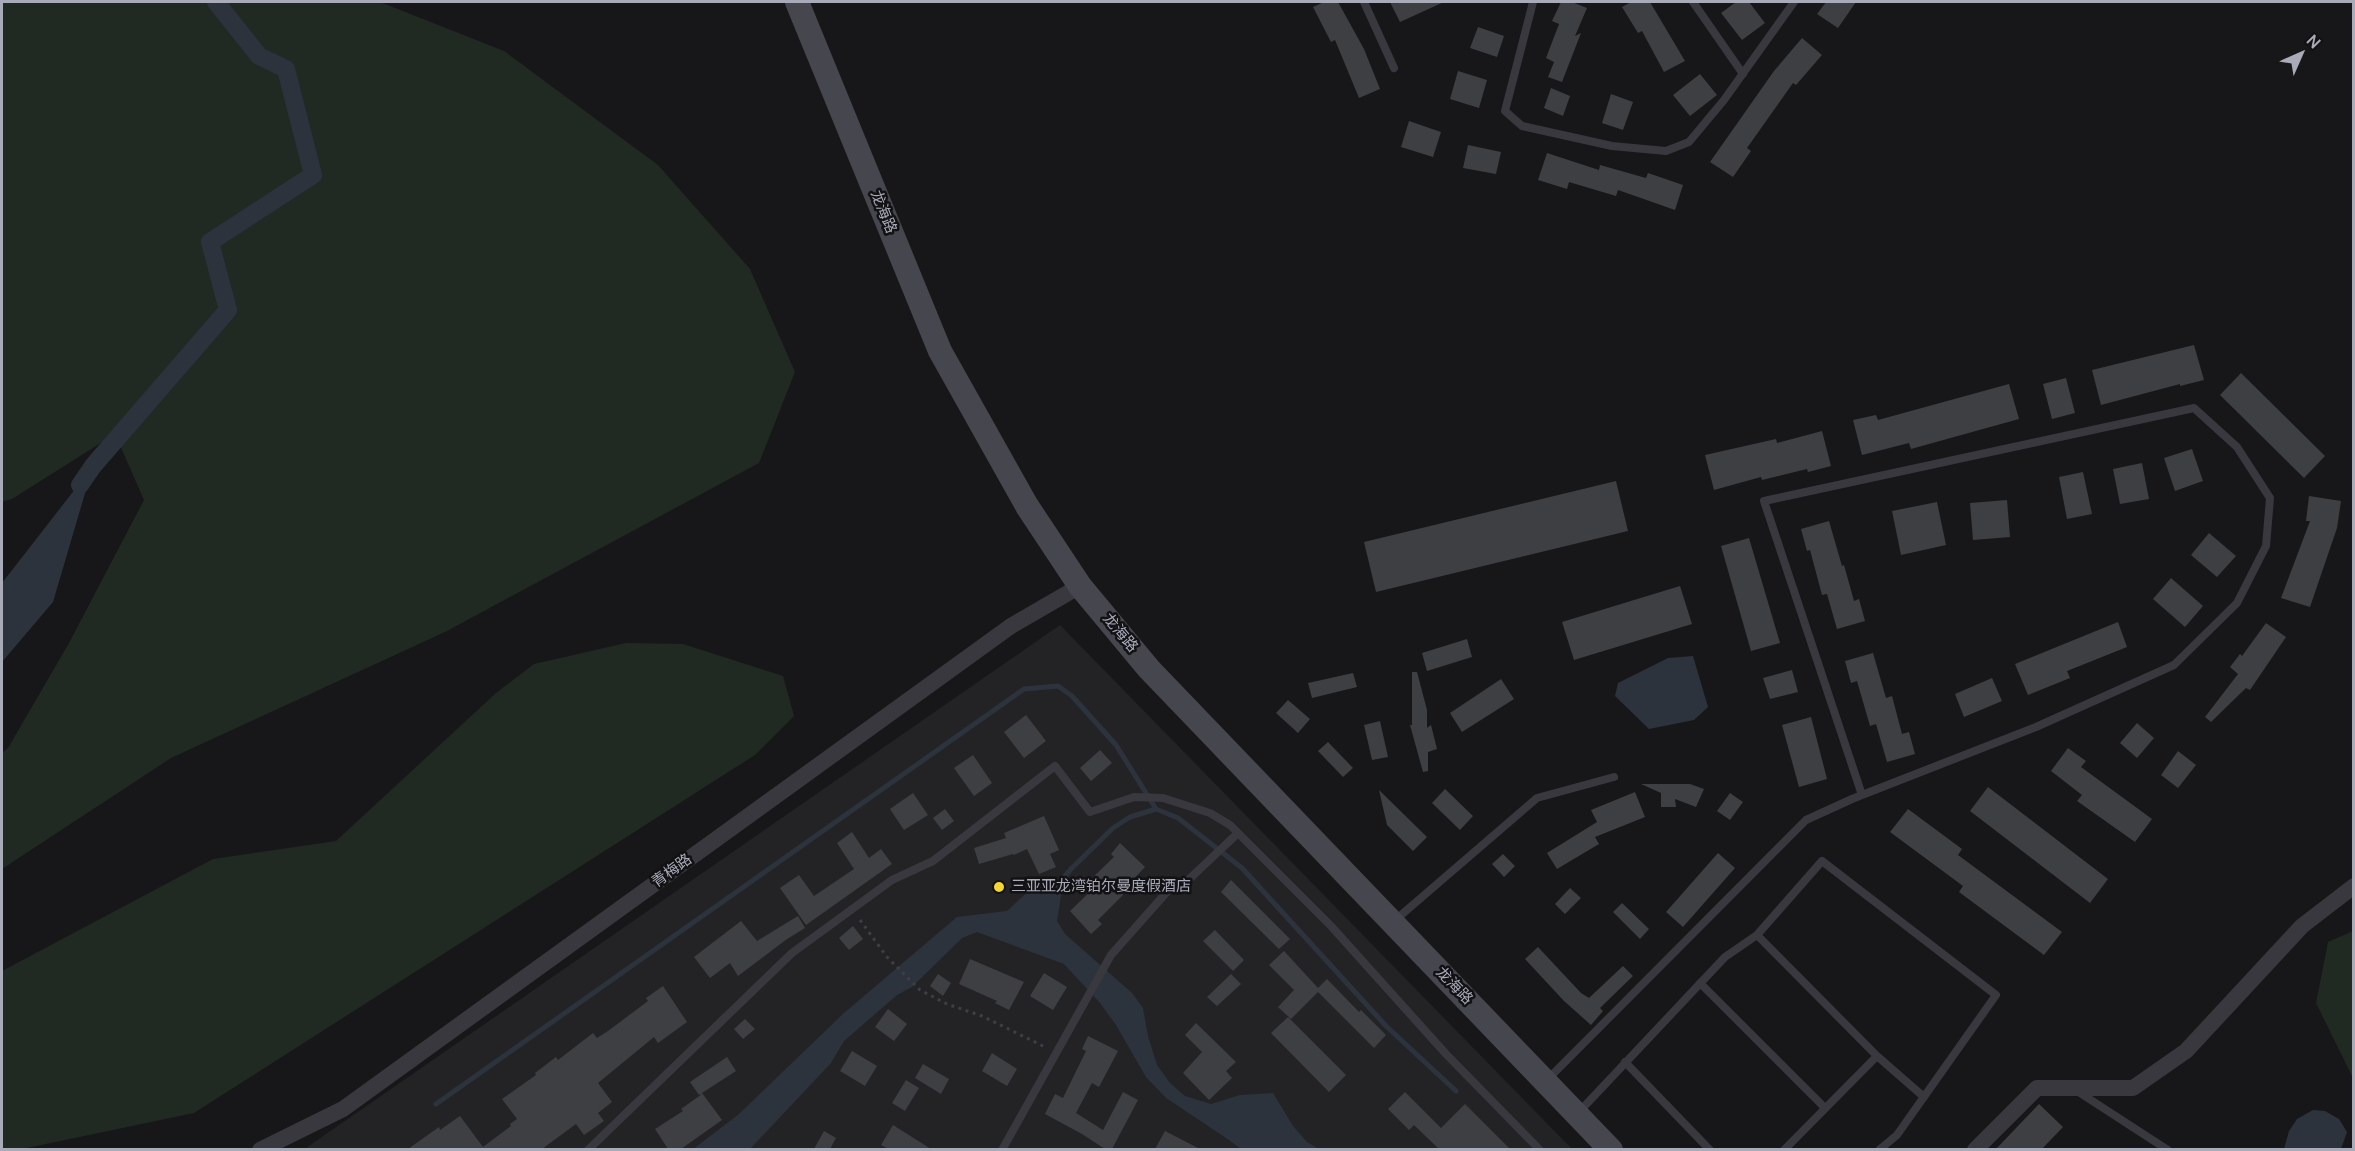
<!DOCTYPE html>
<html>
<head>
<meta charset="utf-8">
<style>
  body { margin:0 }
  #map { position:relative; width:2355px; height:1151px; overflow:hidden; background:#171719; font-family:Manrope,sans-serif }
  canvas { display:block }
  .frame { position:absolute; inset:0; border:3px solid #a9abb9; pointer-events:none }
  .north { position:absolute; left:2271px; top:24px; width:60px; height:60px; -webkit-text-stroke:4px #121214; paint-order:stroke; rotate:45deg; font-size:16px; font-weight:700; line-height:24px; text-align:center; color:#a9abb9 }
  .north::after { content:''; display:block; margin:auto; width:21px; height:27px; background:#a9abb9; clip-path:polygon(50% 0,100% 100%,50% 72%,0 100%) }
</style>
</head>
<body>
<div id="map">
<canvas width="2355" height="1151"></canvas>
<div class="frame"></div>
<div class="north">N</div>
</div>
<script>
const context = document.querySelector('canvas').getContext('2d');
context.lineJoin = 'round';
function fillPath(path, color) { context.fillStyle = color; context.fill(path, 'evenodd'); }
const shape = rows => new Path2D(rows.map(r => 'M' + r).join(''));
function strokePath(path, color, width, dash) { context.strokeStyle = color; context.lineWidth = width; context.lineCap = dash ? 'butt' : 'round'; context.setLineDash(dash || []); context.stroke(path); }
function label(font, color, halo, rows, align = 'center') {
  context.font = font + ' Manrope,"Noto Sans SC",sans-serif'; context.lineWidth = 5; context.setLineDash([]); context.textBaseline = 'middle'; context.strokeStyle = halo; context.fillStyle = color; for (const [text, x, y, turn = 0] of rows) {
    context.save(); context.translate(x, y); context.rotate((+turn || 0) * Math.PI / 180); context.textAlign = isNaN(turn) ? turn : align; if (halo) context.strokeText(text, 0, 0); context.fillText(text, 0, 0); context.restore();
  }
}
fillPath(shape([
  [1060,625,1572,1149,303,1150]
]), '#232326');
fillPath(shape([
  [2,2,380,2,504,51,658,165,750,269,795,372,759,463,445,632,171,758,2,869,2,753,8,748,69,643,144,500,115,434,12,499,2,502],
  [626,643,683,644,783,676,794,716,755,755,194,1113,22,1149,2,1149,2,971,213,859,336,841,496,693,534,664],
  [2353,931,2353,1078,2316,1003,2328,942]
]), '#212923');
fillPath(shape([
  [93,466,53,602,2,662,2,583],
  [1693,656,1708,707,1694,720,1649,729,1615,696,1618,683,1668,658],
  [1046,879,1062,890,1057,921,1065,934,1132,993,1143,1008,1148,1036,1157,1065,1170,1083,1185,1096,1211,1104,1240,1095,1273,1093,1293,1126,1307,1142,1319,1149,1241,1149,1229,1140,1166,1098,1146,1077,1116,1025,1100,1003,1064,964,977,932,962,938,912,987,897,995,844,1041,831,1063,750,1149,692,1150,739,1114,844,1013,957,917,1007,911,1034,886],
  [2313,1110,2325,1111,2339,1119,2347,1132,2341,1149,2284,1149,2289,1131,2297,1119]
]), '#2c333d');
strokePath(shape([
  [1053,890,1071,869,1113,828,1130,817,1156,809],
  [436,1104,1024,689,1058,686,1072,696,1116,745,1156,809,1178,818,1242,868,1386,1026,1456,1091]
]), '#2c333d', 5);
strokePath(shape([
  [80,485,93,466,228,310,210,242,313,175,286,69,259,56,216,2]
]), '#2c333d', 18);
fillPath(shape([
  [1324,2,1338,2,1364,49,1380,89,1359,98,1335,40,1331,42,1313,7],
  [1390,2,1444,2,1400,22],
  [1561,2,1572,2,1587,8,1575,36,1581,33,1562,82,1548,77,1554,62,1546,58,1559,24,1552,21],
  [1631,2,1650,2,1685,61,1664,72,1642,31,1638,33,1622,7],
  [1736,2,1749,2,1765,23,1742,40,1721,13],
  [1826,2,1856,2,1838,28,1817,14],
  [1478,27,1504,36,1497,57,1470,48],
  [1802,38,1822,55,1796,85,1793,83,1747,148,1751,151,1733,177,1710,162,1774,71],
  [1458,71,1487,80,1479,108,1450,99],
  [1700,74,1717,95,1690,116,1673,95],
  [1551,88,1570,96,1563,116,1544,108],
  [1611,94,1633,102,1623,130,1602,123],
  [1409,121,1441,132,1433,157,1401,147],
  [1468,145,1501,152,1496,174,1463,168],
  [1547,153,1599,170,1600,165,1646,178,1648,173,1683,185,1675,210,1618,190,1616,196,1569,182,1567,189,1538,180],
  [2194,345,2204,380,2180,386,2180,384,2101,405,2092,370],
  [2241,373,2325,456,2304,478,2220,395],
  [2066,378,2075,413,2052,419,2043,384],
  [2009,384,2019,419,1911,449,1909,443,1862,455,1853,420,1876,415,1878,420],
  [1822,431,1831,466,1808,472,1807,469,1762,480,1761,477,1714,490,1705,455,1776,439,1777,443],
  [2192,449,2203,481,2175,491,2164,458],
  [2142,463,2149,499,2120,504,2113,469],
  [2083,472,2092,514,2067,519,2059,477],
  [1616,481,1628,531,1376,592,1364,542],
  [2309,496,2341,501,2337,528,2310,607,2281,598,2310,521,2306,521],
  [2007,500,2010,537,1973,540,1970,503],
  [1937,502,1946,545,1901,555,1892,511],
  [1829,521,1842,566,1844,565,1854,601,1859,599,1865,621,1837,629,1827,594,1822,595,1810,550,1807,551,1801,529],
  [2209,533,2236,556,2217,577,2191,555],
  [1749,538,1780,643,1751,651,1721,546],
  [2171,578,2203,606,2185,627,2153,599],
  [1680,586,1692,624,1574,660,1562,622],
  [2118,622,2127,647,2067,671,2070,678,2028,695,2015,664],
  [2266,623,2286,637,2250,690,2246,688,2211,722,2205,717,2238,674,2230,667,2240,654,2242,656],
  [1467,639,1472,657,1427,671,1422,653],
  [1873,653,1886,698,1892,696,1902,734,1909,732,1915,754,1887,762,1876,724,1870,726,1857,681,1851,683,1845,661],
  [1792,670,1798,692,1770,699,1763,678],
  [1412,672,1417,672,1427,710,1427,728,1431,725,1437,749,1428,752,1428,771,1423,772,1410,725,1412,725],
  [1353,673,1357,687,1312,698,1308,683],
  [1992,678,2002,701,1964,717,1955,694],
  [1501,679,1514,699,1462,732,1450,713],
  [1288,700,1310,719,1298,733,1276,713],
  [1026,715,1046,741,1024,758,1004,732],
  [1811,717,1827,779,1799,787,1782,725],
  [1380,721,1388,757,1372,760,1364,725],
  [2137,723,2154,738,2137,758,2120,743],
  [1328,742,1353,768,1343,777,1318,751],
  [2068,748,2086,761,2081,767,2152,819,2135,842,2077,801,2082,795,2051,771],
  [1100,750,1112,763,1091,781,1080,768],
  [2178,751,2196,765,2178,788,2161,775],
  [973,755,992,783,974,796,954,768],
  [1641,784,1690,784,1704,789,1696,807,1675,799,1676,807,1661,807,1661,793],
  [1988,787,2108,879,2090,903,1970,811],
  [1445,789,1473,816,1460,830,1432,803],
  [1379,790,1427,837,1413,851,1387,825],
  [1635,792,1645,817,1595,837,1599,844,1557,869,1547,853,1597,822,1591,810],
  [913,793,928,815,904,830,890,809],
  [1730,793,1743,802,1730,820,1717,811],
  [945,809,954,821,942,830,933,818],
  [1908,809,1962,849,1958,855,2062,932,2044,955,1959,892,1963,886,1890,832],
  [1044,816,1059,850,1050,854,1056,867,1039,874,1027,849,1014,855,1013,854,979,864,974,848,1006,838,1004,833],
  [852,832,869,858,881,849,892,864,806,925,780,888,799,875,814,896,854,869,837,843],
  [1120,843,1145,867,1121,892,1123,895,1098,920,1102,924,1091,934,1070,911,1095,887,1089,881,1114,857,1111,854],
  [1718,853,1735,868,1683,927,1666,912],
  [1503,854,1515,866,1504,877,1492,864],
  [1231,880,1290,939,1279,949,1221,892],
  [1570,888,1581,898,1565,914,1555,904],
  [1622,903,1649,929,1640,939,1613,912],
  [798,916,805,928,787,939,738,976,730,963,710,978,694,957,741,921,757,941],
  [853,926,863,939,849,950,839,938],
  [1215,930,1244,960,1233,971,1203,941],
  [1538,947,1581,993,1589,998,1623,966,1633,976,1600,1008,1603,1011,1591,1025,1564,1001,1525,959],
  [1284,951,1318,988,1327,979,1359,1012,1361,1010,1386,1035,1374,1048,1318,992,1291,1019,1278,1007,1294,990,1269,965],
  [970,959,1024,982,1009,1010,995,1003,997,1001,959,984],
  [1044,973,1067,987,1053,1010,1030,996],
  [938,974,951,983,943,996,930,986],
  [1231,974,1241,984,1217,1006,1207,997],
  [663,986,687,1022,658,1043,654,1037,598,1083,612,1102,598,1113,604,1121,584,1135,576,1124,542,1149,408,1149,439,1127,440,1130,460,1116,483,1147,511,1126,510,1124,517,1119,502,1099,536,1075,535,1073,556,1057,558,1060,593,1033,597,1038,608,1031,648,1001,646,998],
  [888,1009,907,1024,894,1041,875,1027],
  [1288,1017,1346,1075,1329,1092,1271,1033],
  [745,1019,755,1029,743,1039,734,1029],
  [1196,1023,1236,1062,1226,1071,1232,1078,1209,1100,1183,1073,1202,1052,1185,1035],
  [1088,1036,1118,1051,1099,1087,1092,1083,1076,1113,1103,1130,1123,1092,1138,1100,1112,1149,1105,1149,1082,1134,1045,1114,1055,1094,1063,1098,1086,1051,1082,1049],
  [852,1051,877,1066,865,1086,840,1071],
  [992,1053,1017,1069,1007,1086,982,1071],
  [727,1057,736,1071,702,1093,722,1120,681,1149,668,1149,655,1129,683,1111,681,1109,702,1094,699,1095,690,1082],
  [923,1064,949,1079,941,1094,915,1078],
  [906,1080,919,1088,905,1111,892,1103],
  [1405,1092,1441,1128,1465,1104,1510,1149,1439,1149,1414,1125,1409,1130,1388,1109],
  [2039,1104,2063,1127,2042,1149,1996,1149],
  [893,1125,931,1149,889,1149,881,1145],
  [824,1131,836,1138,830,1149,814,1149],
  [1165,1131,1200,1149,1155,1149]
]), '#3e3f43');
strokePath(shape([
  [860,920,887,957,920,990,947,1004,982,1016,1045,1047]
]), '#3e3e45', 3, [3, 4.5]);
strokePath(shape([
  [1364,2,1394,68],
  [1533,2,1505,111,1522,126,1612,146,1666,151,1689,142,1724,100,1794,2],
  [1693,2,1743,74],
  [1393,922,1537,798,1614,777],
  [1757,935,1822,861,1996,995,1897,1135,1879,1150],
  [1700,983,1825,1108],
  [1877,1056,1924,1097],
  [1625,1062,1710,1150],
  [1546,1081,1806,820,1852,799,1862,795,2036,727,2174,665,2237,603,2266,546,2270,498,2237,447,2194,408,1764,501,1862,795],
  [2077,1091,2168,1150],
  [1579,1112,1725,957,1757,935,1877,1056,1784,1150],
  [588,1150,792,953,892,880,933,861,1055,766,1090,812,1134,797,1163,798,1210,813,1230,825,1331,926,1446,1054,1540,1150],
  [1002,1150,1111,955,1174,884,1184,884,1238,833]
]), '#38383e', 8);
strokePath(shape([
  [260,1150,343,1109,1011,626,1080,586],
  [1975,1150,2037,1088,2133,1088,2186,1051,2302,926,2354,886]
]), '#38383e', 16);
strokePath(shape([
  [797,2,940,351,1027,506,1080,586,1149,669,1611,1150]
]), '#46464e', 24);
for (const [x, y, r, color] of [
  [999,887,6,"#f4d633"]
]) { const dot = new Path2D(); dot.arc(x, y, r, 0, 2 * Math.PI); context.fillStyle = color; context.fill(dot); strokePath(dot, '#121214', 2); }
label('15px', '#a9abb9', '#121214', [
  ["龙海路",883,212,68],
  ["龙海路",1120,633,50],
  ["青梅路",672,871,-36],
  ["龙海路",1454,986,46]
]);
label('15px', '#a9abb9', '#121214', [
  ["三亚亚龙湾铂尔曼度假酒店",1011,887]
], 'left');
</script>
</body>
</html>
